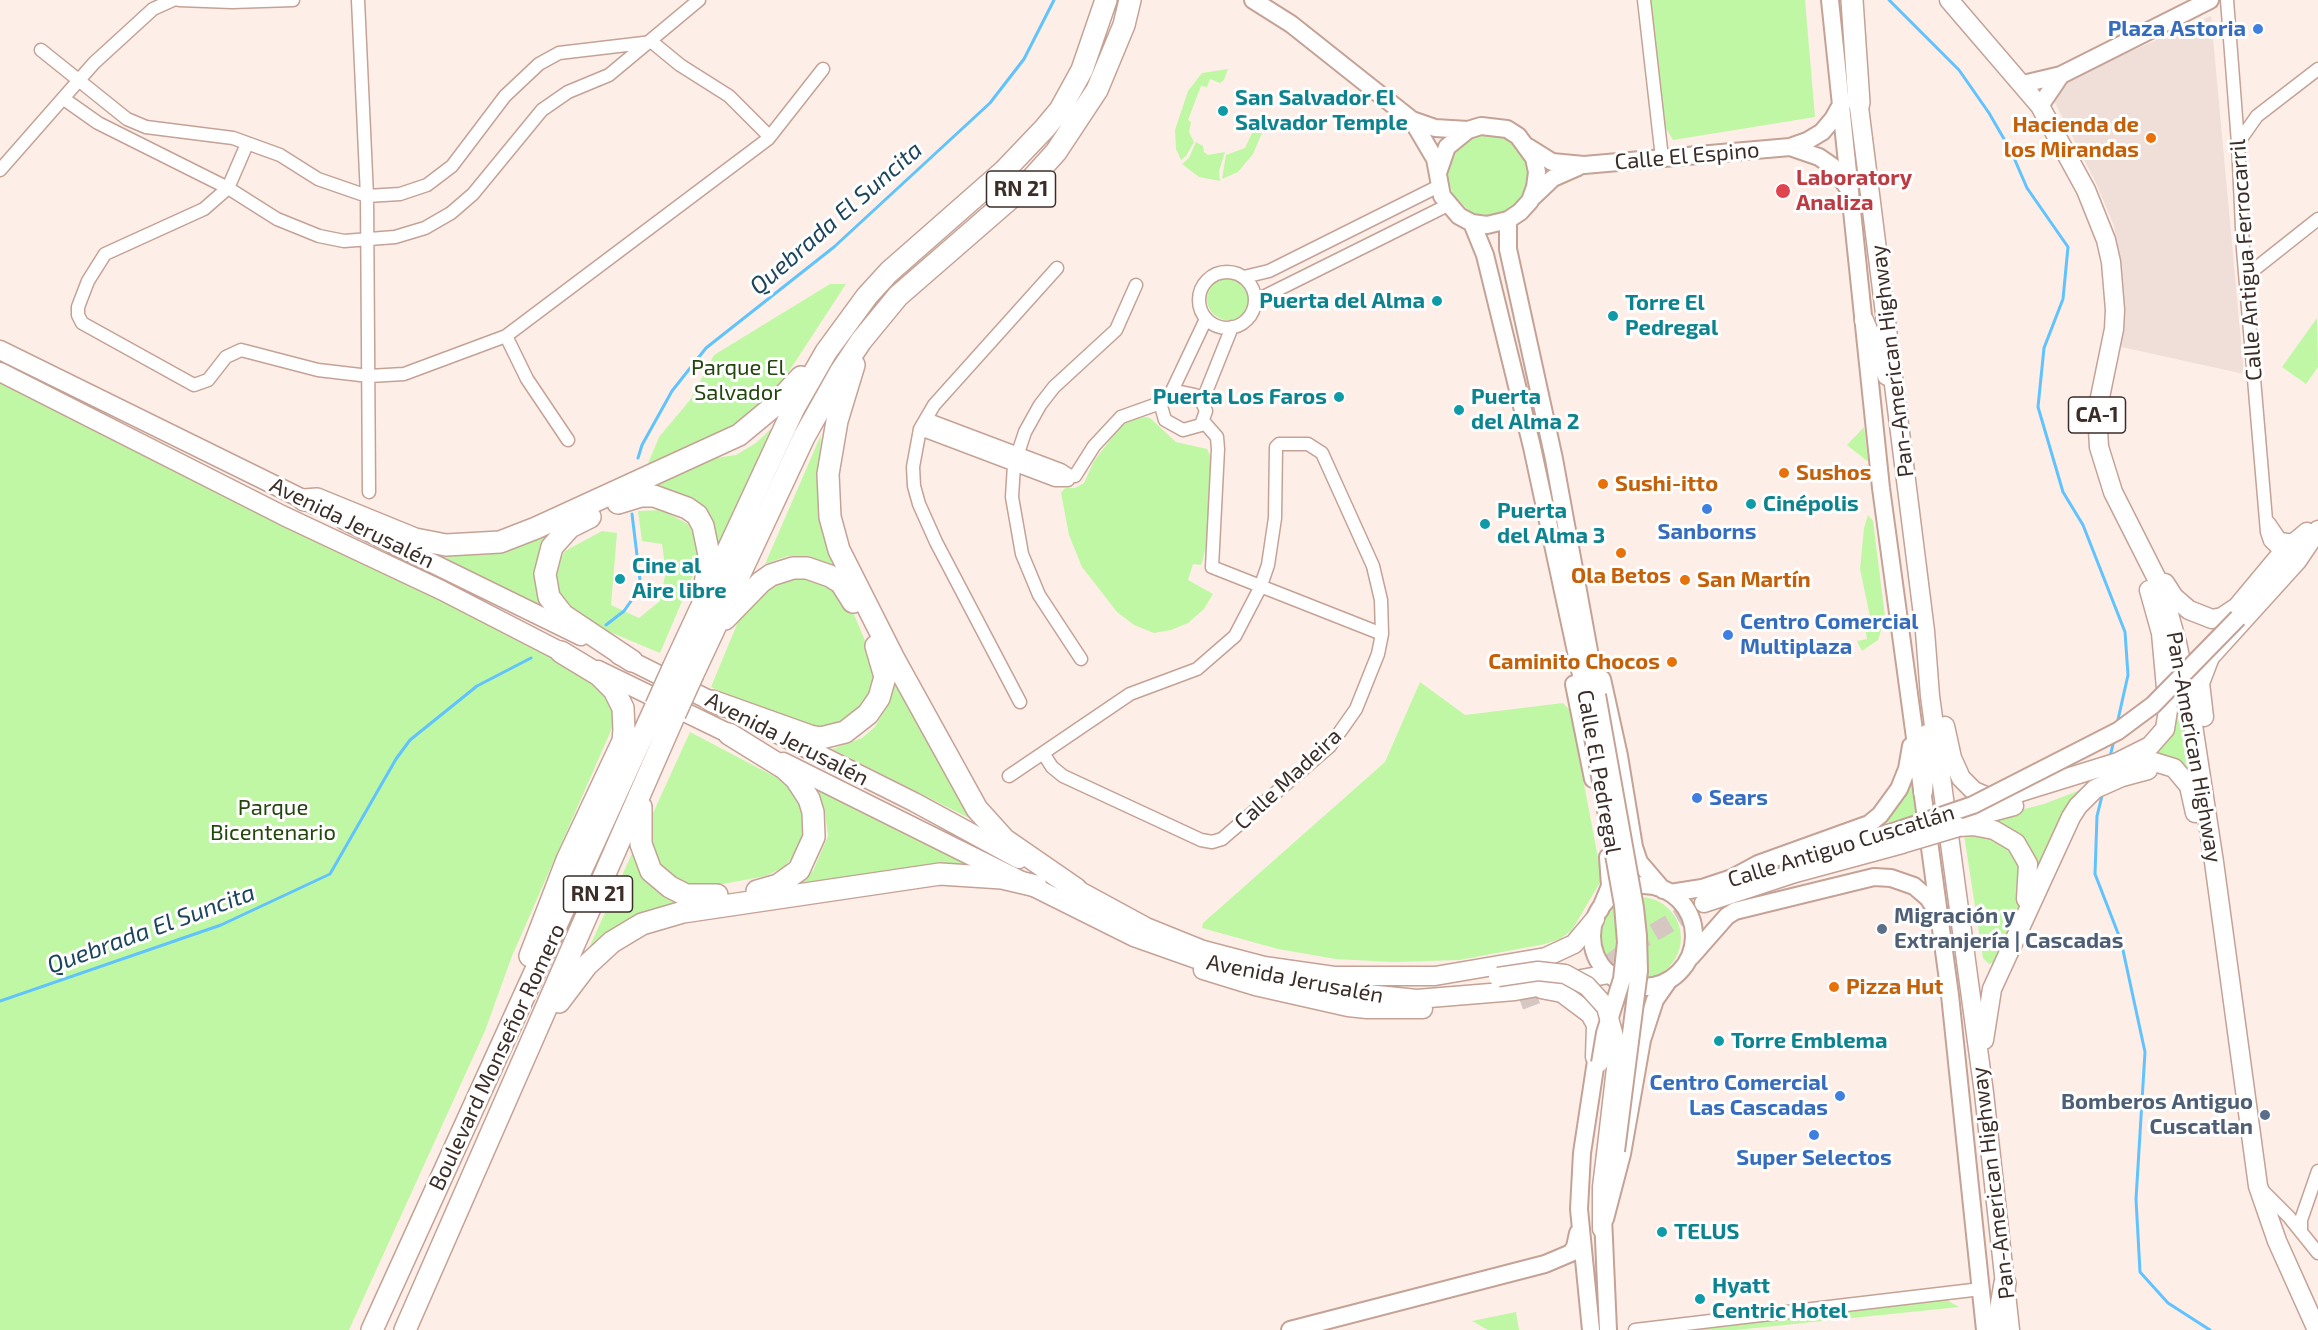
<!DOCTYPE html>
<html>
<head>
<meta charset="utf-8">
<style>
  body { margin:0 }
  canvas { display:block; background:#fdeee8 }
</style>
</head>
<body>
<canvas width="2318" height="1330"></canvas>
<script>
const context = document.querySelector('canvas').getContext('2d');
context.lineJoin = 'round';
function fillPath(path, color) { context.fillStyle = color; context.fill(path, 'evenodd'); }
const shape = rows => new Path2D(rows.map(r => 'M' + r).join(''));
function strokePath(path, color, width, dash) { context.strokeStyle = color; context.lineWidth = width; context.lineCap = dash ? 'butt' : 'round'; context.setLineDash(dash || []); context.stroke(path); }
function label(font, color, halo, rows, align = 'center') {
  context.font = font + ' "Exo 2",sans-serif'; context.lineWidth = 6; context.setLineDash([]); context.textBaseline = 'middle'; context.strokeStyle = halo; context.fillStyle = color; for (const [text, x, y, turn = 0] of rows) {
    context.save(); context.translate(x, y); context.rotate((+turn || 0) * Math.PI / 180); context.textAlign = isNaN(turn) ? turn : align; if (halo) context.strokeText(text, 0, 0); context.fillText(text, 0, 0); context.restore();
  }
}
fillPath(shape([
  [2211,16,2244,374,2117,346,2121,269,2114,226,2096,183,2053,99,2072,77]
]), '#f0dfd8');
fillPath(shape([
  [1651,0,1805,0,1815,117,1673,140,1661,120],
  [1228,69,1224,80,1220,83,1210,79,1207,87,1201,86,1188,120,1191,122,1189,132,1194,142,1186,156,1181,160,1176,149,1175,130,1188,91,1202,73],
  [1254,129,1262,133,1253,154,1238,172,1222,179,1226,155,1245,148],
  [1488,131,1518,141,1532,172,1522,201,1506,213,1496,216,1476,214,1467,209,1453,195,1447,175,1454,151,1464,139],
  [1196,142,1203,146,1204,152,1208,155,1225,152,1219,171,1220,181,1199,177,1182,164,1189,158],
  '1207 299a21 21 0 1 1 42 0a21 21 0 1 1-42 0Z',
  [830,284,846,284,784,379,753,415,712,439,647,466,659,437,690,400,714,355],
  [2317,318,2318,367,2306,384,2282,367],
  [0,382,496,627,504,634,584,673,604,689,615,716,613,726,512,956,485,1031,349,1330,0,1330],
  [1144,417,1150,418,1176,442,1207,449,1212,459,1209,532,1203,559,1201,565,1193,564,1188,580,1213,594,1204,609,1188,623,1171,630,1154,633,1134,625,1117,612,1082,567,1069,535,1061,493,1065,488,1075,488,1084,483,1094,461,1117,431,1127,422],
  [776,424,718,549,686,498,648,483,702,460,736,455,756,443],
  [1864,427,1868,460,1867,461,1847,445],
  [821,435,818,492,823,523,842,572,809,556,788,556,765,564],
  [662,510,688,524,695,537,698,551,694,573,660,653,581,620,560,600,555,585,556,565,565,551,602,531,617,533,611,605,639,618,660,601,666,571,662,544,642,541,638,511],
  [1868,515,1873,521,1885,617,1878,640,1862,651,1857,641,1867,639,1865,627,1872,626,1860,569,1864,528],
  [557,526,546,537,540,554,546,610,426,550],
  [815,575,848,600,876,667,867,701,852,716,829,730,809,729,757,709,711,687,740,617,772,581],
  [2176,659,2189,769,2187,770,2150,750],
  [892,666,979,823,832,749,862,738,875,727,887,706],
  [1420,682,1465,715,1563,703,1570,710,1602,879,1572,930,1560,939,1545,944,1459,960,1392,962,1336,959,1278,949,1202,928,1203,923,1385,762],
  [690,732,785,782,796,793,804,811,805,826,796,853,784,867,766,876,701,888,679,884,657,865,651,847,649,822],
  [1915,776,1920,815,1877,825,1896,804],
  [814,786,867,814,980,867,795,887,813,871,828,836,824,806],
  [2083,789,2037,881,2030,862,1974,822,2044,804],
  [1986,832,2023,859,2020,904,1995,962,1989,964,1983,958,1964,835],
  [636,845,696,903,583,961],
  '1599 938a41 41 0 1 1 82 0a41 41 0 1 1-82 0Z',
  [1945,1299,1959,1307,1736,1330,1664,1330],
  [1516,1312,1519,1330,1488,1330,1472,1321]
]), '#c0f7a5');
strokePath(shape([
  [1889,0,1959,70,1989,113,2011,151,2027,188,2068,247,2063,299,2044,348,2038,407,2063,492,2083,525,2125,632,2128,675,2117,724],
  [638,458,642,445,672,391,706,348,834,247,990,103,1024,59,1054,0],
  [606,625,624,611,638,591,640,580,632,514],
  [2110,757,2114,740],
  [2103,792,2097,816,2095,874,2121,941,2145,1052,2136,1199,2140,1272,2168,1303,2210,1330],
  [0,1001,221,925,330,874,396,759,410,740,477,686,531,658]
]), '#61c3fe', 3);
strokePath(shape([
  [1587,977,1596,974,1636,943,1704,903],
  [1520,1001,1558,987]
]), '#d6c7c2', 18, [18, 9]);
const street = shape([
  [179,0,232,2,293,0],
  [358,0,367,196,369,492],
  [1644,0,1662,158],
  [2227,0,2238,143,2243,249,2267,532,2270,541,2286,557],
  [41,50,127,119,146,127,233,138,280,155,318,179,367,196,400,194,427,185,452,166,505,96,539,64,559,53,652,42,680,65,729,96,769,136],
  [64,99,98,123,228,188,277,219,319,236,344,241,395,237,425,228,451,213,473,194,542,110,568,92,609,75,699,0],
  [2238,143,2257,116,2318,69],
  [247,144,228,188,204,209,105,254,88,281,78,307,78,315,82,323,194,385,208,380,226,357,241,350,318,370,369,376,404,374,506,336,768,139,823,69],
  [0,170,94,63,153,9,173,0],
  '1199 300a28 28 0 1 1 56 0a28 28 0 1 1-56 0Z',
  [2246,276,2318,219],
  [1244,277,1269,271,1439,186],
  [1255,301,1448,205],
  [506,336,527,379,568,440],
  [1176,391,1195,395,1202,402,1206,411,1201,425,1183,430,1165,420,1161,406,1164,398,1176,391],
  [1171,393,1206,319],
  [1202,402,1232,327],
  [926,419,1061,470,1069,475],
  [1203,421,1217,437,1218,449,1212,567,1382,634],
  [920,429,1055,480,1068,480],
  [1279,444,1308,444,1322,453,1373,566,1381,600,1382,634,1378,654,1356,709,1330,746,1222,839,1212,842,1201,840,1063,776,1052,767,1043,753,1130,694,1197,669,1235,636,1260,588,1268,565,1275,518,1276,447,1279,444],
  [1075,476,1094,446,1121,417,1163,402],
  [2269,523,2280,539,2295,541],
  [1081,659,1039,595,1022,554,1012,497,1014,465,1025,432,1040,405,1054,387,1116,330,1136,285],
  [1020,702,936,542,919,504,914,486,913,467,920,429,934,405,1057,268],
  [1009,776,1043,753],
  [2261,1189,2289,1217,2318,1253],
  [2301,1231,2301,1220,2318,1171],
  [1635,1330,1981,1289]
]);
const secondary = shape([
  [1253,0,1291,24,1412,120,1435,159,1442,196,1459,216,1472,223,1487,225,1508,220,1520,212,1530,201,1535,187,1537,172,1534,158,1518,136,1507,129,1481,126,1468,130,1447,147,1438,173],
  [1830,0,1881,488,1950,995,1985,1330],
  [2023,84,2061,75,2210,0],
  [2040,106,2061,75],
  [1412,120,1435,128,1468,130],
  [1528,147,1552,162,1584,165,1790,147,1807,141,1822,132,1833,119,1842,103],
  [1790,147,1819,157,1832,166,1848,188],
  [1533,197,1553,178,1578,167],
  [1508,220,1508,249,1554,459,1597,695],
  [1472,223,1485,255,1532,447,1586,698],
  [1602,679,1619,756,1634,847,1639,862,1663,890],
  [1574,684,1593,779],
  [1812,856,1899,830],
  [1734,877,1758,864,1869,824,1880,815,1899,789,1907,769,1911,746],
  '1592 936a51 51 0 1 1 102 0a51 51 0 1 1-102 0Z',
  [1670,893,1702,888,1744,874],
  [1600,910,1610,886,1608,857],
  [1691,957,1727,916,1735,911,1874,877,1891,878,1914,886,1928,898,1939,914],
  [1603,1217,1608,1330],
  [1605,1219,1622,1154,1642,1040,1655,1000,1669,980],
  [1290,1330,1545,1264,1571,1253,1575,1247,1578,1233],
  [1591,1330,1579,1209,1582,1153,1598,1048]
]);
const primary = shape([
  [1949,0,2040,106,2086,190,2106,240,2111,262,2115,310,2114,329,2097,412,2099,447,2113,492,2162,589,2177,643,2189,699,2214,862,2258,1186,2277,1241,2317,1330],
  [1857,91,1925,631,1930,696,1984,1093,2010,1330],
  [1864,320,1887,376],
  [0,350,317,506],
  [0,372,284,516,441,590,573,658],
  [344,520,581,636],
  [2165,583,2174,597,2189,610,2212,619,2222,617,2237,607,2282,553,2307,532],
  [619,655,723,707],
  [598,670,740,739],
  [2204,717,2200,683,2210,657,2297,561,2318,530],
  [1945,726,1952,758,1961,778,1974,791,1995,800,2118,762,2150,746,2165,729,2168,710,2161,633,2149,590],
  [764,727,914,802,1019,859],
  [783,762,1134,937,1219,967],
  [2129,763,2148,760,2174,768,2189,786,2195,813],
  [1923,792,1927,734],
  [1957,821,2014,806],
  [1959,827,1973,826,1994,830,2016,843,2028,864,2026,899],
  [1065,883,1146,927,1203,950,1264,966,1334,976,1435,976,1546,957,1574,944,1595,919],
  [1704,903,1795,873,1902,844],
  [1203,970,1255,986,1348,1007,1367,1009,1423,1009],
  [1281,981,1347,992,1417,999,1515,991,1609,974],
  [1541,989,1562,993,1590,1014,1596,1025,1595,1057],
  [1984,1040,1992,989,2071,817,2078,806,2095,789,2122,777,2148,770],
  [1602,1229,1602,1187,1607,1146]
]);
const highway = shape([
  [1852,0,1859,103],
  [854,365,837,421,828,474,830,517,839,550,893,657,977,809,1005,840,1076,889],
  [304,500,317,499,415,539,446,545,500,542,536,528,739,435,774,406,801,377],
  [618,503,641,496,654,496,687,508,697,515,703,526,709,555,705,585],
  [590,517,570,527,552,547,545,574,549,597,563,615,632,661],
  [725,619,761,582,771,575,793,568,807,568,830,576,841,583,853,602],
  [674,666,794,408,826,352,867,296,889,272,1004,171,1045,128,1060,110,1082,70,1106,0],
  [693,674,804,437,841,371,861,341,898,296,1028,183,1056,152,1097,90,1124,25,1130,0],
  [712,701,810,736,821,738,845,732,868,714,879,698,885,677,876,646],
  [729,734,784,768,796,779,809,799,813,812,814,837,799,870,778,885,757,891],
  [641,807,641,844,651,871,670,887,686,895,717,895],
  [530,956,567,860,623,741,624,730,623,708,614,690,599,675,561,652],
  [559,1002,587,965,612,942,642,924,683,912,940,874,1002,878,1036,886],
  [372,1330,656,706],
  [405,1330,675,714],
  [1997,1330,2005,1283]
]);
strokePath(street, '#c5a296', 15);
strokePath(secondary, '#c5a296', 20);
strokePath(primary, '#c5a296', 21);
strokePath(highway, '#c5a296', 24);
strokePath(street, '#fff', 12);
strokePath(secondary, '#fff', 16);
strokePath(primary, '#fff', 18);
strokePath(highway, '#fff', 21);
const secondaryBridge = shape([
  [1597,695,1635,908,1638,936,1639,971,1616,1151],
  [1586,698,1623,905,1626,942,1622,979,1605,1033,1600,1063],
  [1899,830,1973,805,2118,731,2153,705,2238,618]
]);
const primaryBridge = shape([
  [1902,844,1959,827],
  [1498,977,1538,971,1565,974,1587,986,1606,1007,1618,1051,1607,1146]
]);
const highwayBridge = shape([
  [656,706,674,666],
  [675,714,693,674]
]);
strokePath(secondaryBridge, '#c5a296', 20, []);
strokePath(primaryBridge, '#c5a296', 21, []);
strokePath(highwayBridge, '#c5a296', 24, []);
strokePath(secondaryBridge, '#fff', 16);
strokePath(primaryBridge, '#fff', 18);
strokePath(highwayBridge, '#fff', 21);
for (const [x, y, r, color] of [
  [2258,29,6,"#3f7fe0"],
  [1223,111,6,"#0f9aa8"],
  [2151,138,6,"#e8710a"],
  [1783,191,8,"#e0444e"],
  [1437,301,6,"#0f9aa8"],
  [1613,316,6,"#0f9aa8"],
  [1339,397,6,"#0f9aa8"],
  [1459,410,6,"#0f9aa8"],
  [1784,473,6,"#e8710a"],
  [1603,484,6,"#e8710a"],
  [1751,504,6,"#0f9aa8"],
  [1707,509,6,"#3f7fe0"],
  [1485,524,6,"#0f9aa8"],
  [1621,553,6,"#e8710a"],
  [620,579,6,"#0f9aa8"],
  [1685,580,6,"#e8710a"],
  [1728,635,6,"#3f7fe0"],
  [1672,662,6,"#e8710a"],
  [1697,798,6,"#3f7fe0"],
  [1882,929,6,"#5c6f8a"],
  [1834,987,6,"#e8710a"],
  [1719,1041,6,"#0f9aa8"],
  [1840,1096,6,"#3f7fe0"],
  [2265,1115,6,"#5c6f8a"],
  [1814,1135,6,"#3f7fe0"],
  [1662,1232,6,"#0f9aa8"],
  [1700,1299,6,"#0f9aa8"]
]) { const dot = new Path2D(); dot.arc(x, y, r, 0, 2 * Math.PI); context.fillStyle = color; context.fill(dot); strokePath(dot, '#fff', 2); }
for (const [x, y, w] of [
  [1021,189,69],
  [2097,415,57],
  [598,894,69]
]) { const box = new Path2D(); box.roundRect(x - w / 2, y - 18, w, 36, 4.5); context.fillStyle = '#fff'; context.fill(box); strokePath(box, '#3b2d28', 1.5); }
label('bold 21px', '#3b2d28', null, [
  ["RN 21",1021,189],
  ["CA-1",2097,415],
  ["RN 21",598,894]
]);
label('bold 22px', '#366cbe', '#fff', [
  ["Plaza Astoria",2246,29],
  ["Sanborns",1707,532,"center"],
  ["Centro Comercial",1740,622,"left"],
  ["Multiplaza",1740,647,"left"],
  ["Sears",1709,798,"left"],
  ["Centro Comercial",1828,1083],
  ["Las Cascadas",1828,1108],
  ["Super Selectos",1814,1158,"center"]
], 'right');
label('bold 22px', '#0d838f', '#fff', [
  ["San Salvador El",1235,98],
  ["Salvador Temple",1235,123],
  ["Puerta del Alma",1425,301,"right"],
  ["Torre El",1625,303],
  ["Pedregal",1625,328],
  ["Puerta Los Faros",1327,397,"right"],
  ["Puerta",1471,397],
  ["del Alma 2",1471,422],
  ["Cinépolis",1763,504],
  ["Puerta",1497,511],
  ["del Alma 3",1497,536],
  ["Cine al",632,566],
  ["Aire libre",632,591],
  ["Torre Emblema",1731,1041],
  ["TELUS",1674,1232],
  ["Hyatt",1712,1286],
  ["Centric Hotel",1712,1311]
], 'left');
label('bold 22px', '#c56008', '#fff', [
  ["Hacienda de",2139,125,"right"],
  ["los Mirandas",2139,150,"right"],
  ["Sushos",1796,473],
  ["Sushi-itto",1615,484],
  ["Ola Betos",1621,576,"center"],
  ["San Martín",1697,580],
  ["Caminito Chocos",1660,662,"right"],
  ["Pizza Hut",1846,987]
], 'left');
label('22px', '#3b2d28', '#fff', [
  ["Calle El Espino",1687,156,-5],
  ["Calle Antigua Ferrocarril",2246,260,-94],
  ["Pan-American Highway",1892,361,-97],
  ["Avenida Jerusalén",352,523,26],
  ["Avenida Jerusalén",787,739,27],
  ["Pan-American Highway",2194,747,80],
  ["Calle El Pedregal",1599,772,80],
  ["Calle Madeira",1288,779,-43],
  ["Calle Antiguo Cuscatlán",1841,846,-17],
  ["Avenida Jerusalén",1295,979,11],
  ["Boulevard Monseñor Romero",497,1057,-65],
  ["Pan-American Highway",1993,1183,-97]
]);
label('bold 22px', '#be3a42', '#fff', [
  ["Laboratory",1796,178],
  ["Analiza",1796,203]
], 'left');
label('22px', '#23460d', '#fff', [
  ["Parque El",738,368],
  ["Salvador",738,393],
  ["Parque",273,808],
  ["Bicentenario",273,833]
]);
label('bold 22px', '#4e5e75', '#fff', [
  ["Migración y",1894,916],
  ["Extranjería | Cascadas",1894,941],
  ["Bomberos Antiguo",2253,1102,"right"],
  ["Cuscatlan",2253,1127,"right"]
], 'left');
label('italic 24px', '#1c455d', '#fff', [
  ["Quebrada El Suncita",836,218,-41],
  ["Quebrada El Suncita",151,929,-20]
]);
</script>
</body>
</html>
